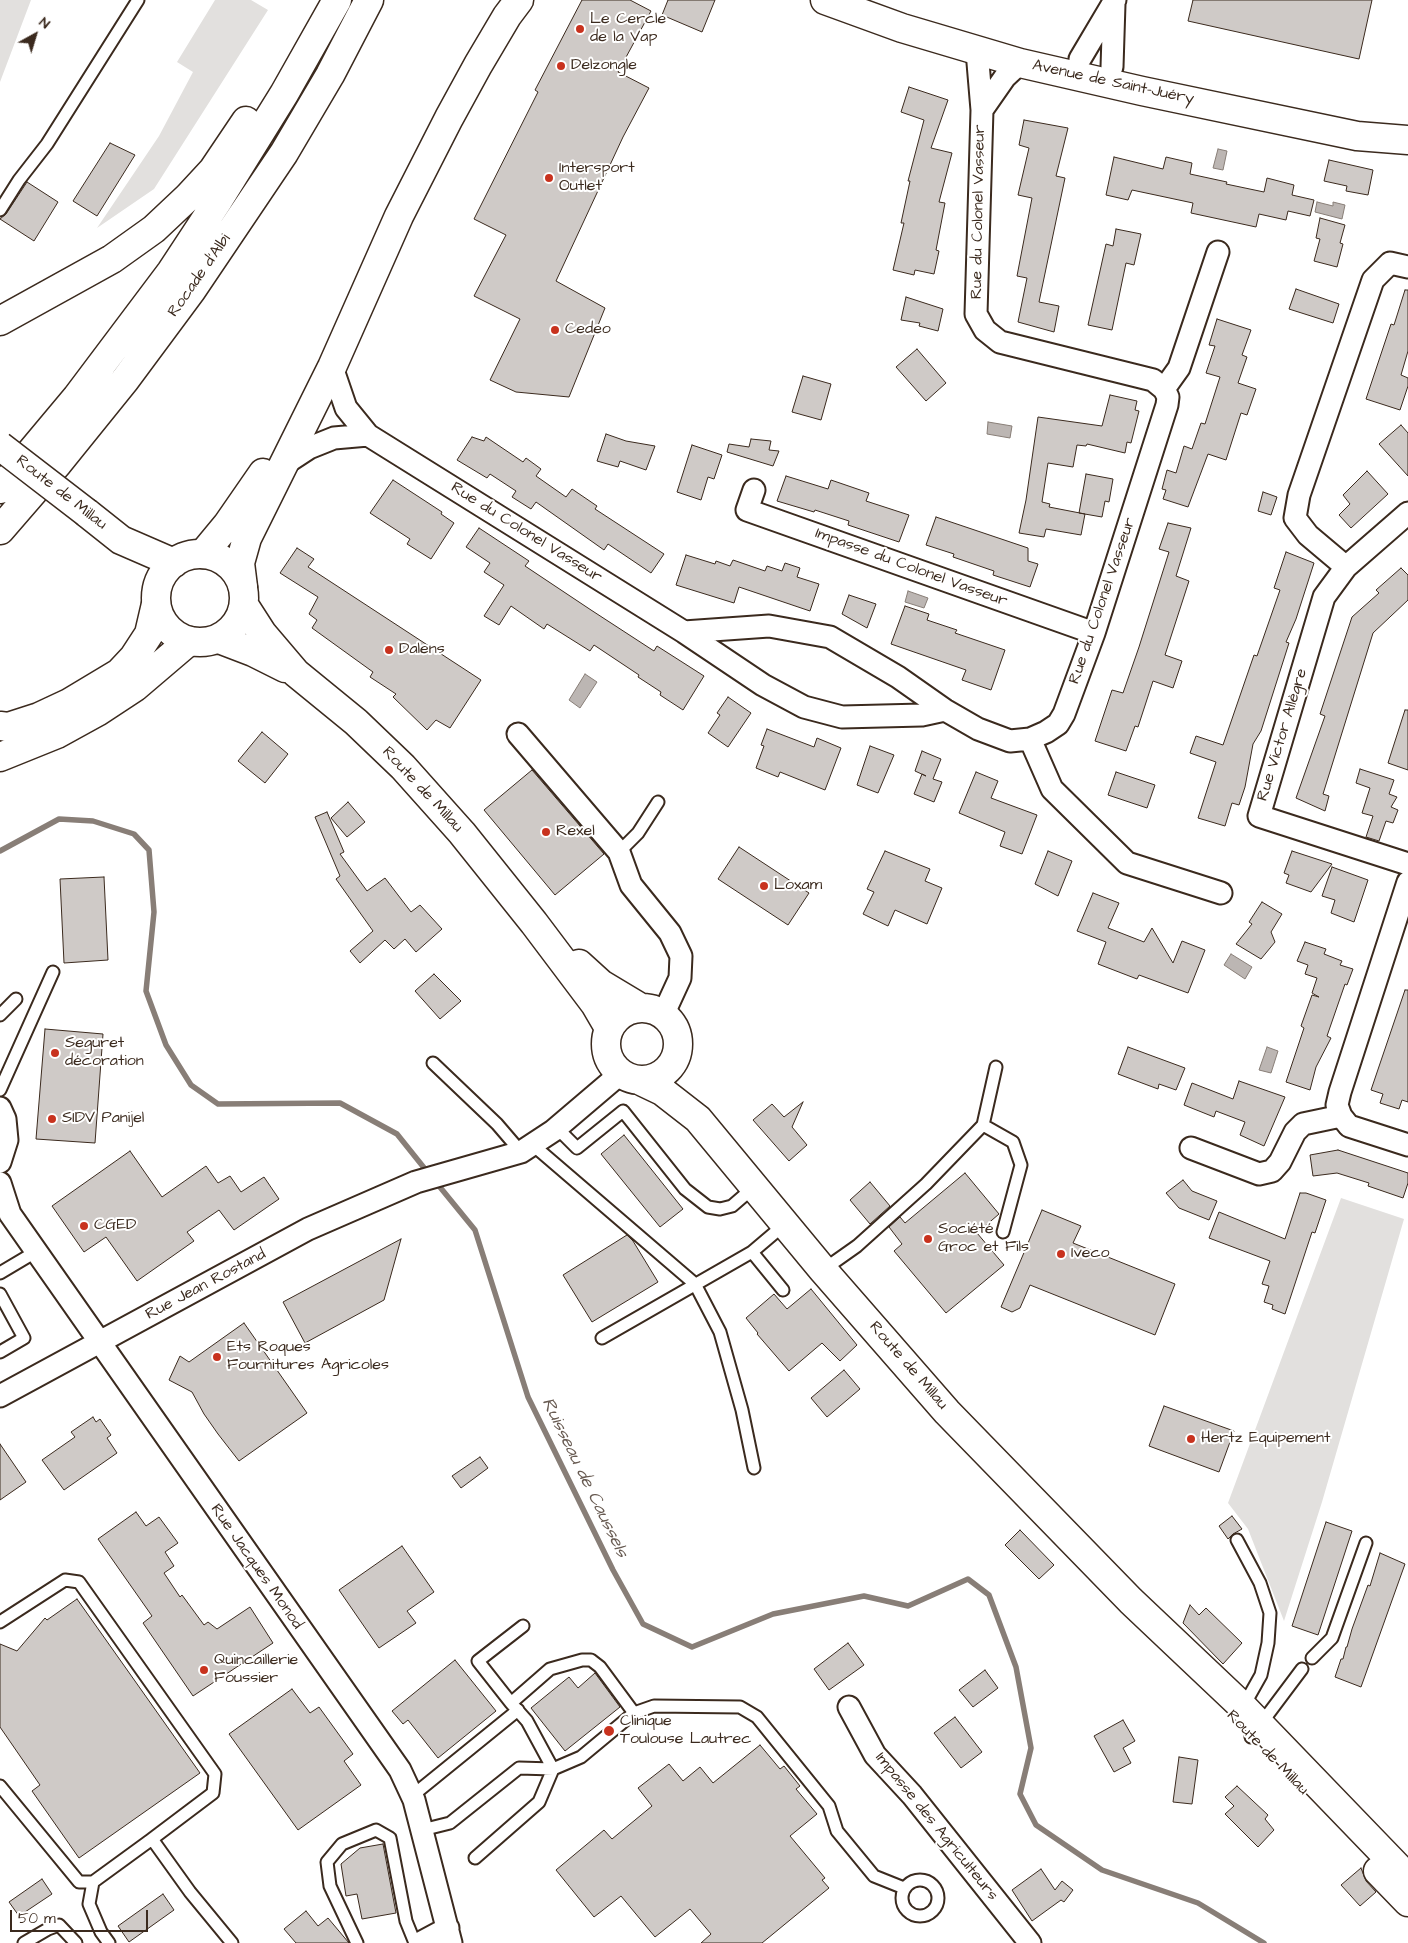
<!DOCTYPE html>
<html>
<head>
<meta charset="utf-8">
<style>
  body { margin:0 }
  #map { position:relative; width:1408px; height:1943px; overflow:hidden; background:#fff; font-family:"Architects Daughter",sans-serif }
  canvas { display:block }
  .north { position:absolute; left:10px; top:10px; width:50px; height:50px; -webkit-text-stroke:4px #fff; paint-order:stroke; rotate:39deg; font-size:14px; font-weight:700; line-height:20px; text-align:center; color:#3b2a1e }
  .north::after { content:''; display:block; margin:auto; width:18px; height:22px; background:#3b2a1e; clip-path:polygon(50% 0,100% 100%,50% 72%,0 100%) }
  .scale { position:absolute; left:10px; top:1910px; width:138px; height:22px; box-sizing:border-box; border:2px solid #3b2a1e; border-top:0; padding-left:6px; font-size:15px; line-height:18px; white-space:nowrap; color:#3b2a1e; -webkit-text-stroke:4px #fff; paint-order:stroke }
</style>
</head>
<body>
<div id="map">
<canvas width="1408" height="1943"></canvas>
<div class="north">N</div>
<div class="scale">50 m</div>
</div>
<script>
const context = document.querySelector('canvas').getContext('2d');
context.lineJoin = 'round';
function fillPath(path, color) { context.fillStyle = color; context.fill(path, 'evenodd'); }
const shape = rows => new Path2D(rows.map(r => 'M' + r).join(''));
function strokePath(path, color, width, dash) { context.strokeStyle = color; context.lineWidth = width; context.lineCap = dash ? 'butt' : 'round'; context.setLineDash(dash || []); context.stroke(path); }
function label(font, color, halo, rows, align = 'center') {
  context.font = font + ' "Architects Daughter",sans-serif'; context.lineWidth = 4; context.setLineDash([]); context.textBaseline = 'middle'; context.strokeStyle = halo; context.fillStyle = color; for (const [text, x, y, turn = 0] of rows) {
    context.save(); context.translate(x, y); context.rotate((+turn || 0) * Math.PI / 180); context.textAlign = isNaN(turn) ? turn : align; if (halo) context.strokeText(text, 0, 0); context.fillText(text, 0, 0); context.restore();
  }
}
fillPath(shape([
  [0,0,31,0,0,82],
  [215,0,251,0,268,10,154,189,97,228,159,136,193,72,177,62],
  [1341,1198,1404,1219,1322,1502,1284,1621,1248,1529,1228,1503]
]), '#e2e0de');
const water = shape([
  [1218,149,1227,151,1223,170,1213,168,1218,149],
  [1317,202,1333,206,1333,202,1345,205,1342,219,1315,212,1317,202],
  [988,422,1012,426,1010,438,987,434,988,422],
  [908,591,928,598,924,608,905,602,908,591],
  [585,674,597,682,580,708,569,700,585,674],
  [1231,954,1252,967,1245,979,1224,965,1231,954],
  [1267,1047,1278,1051,1271,1073,1259,1070,1267,1047]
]);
fillPath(water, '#bcb6b3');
strokePath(water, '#887e77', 1);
strokePath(shape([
  [0,851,59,819,93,821,134,834,149,850,154,912,146,991,166,1045,191,1085,218,1104,340,1103,397,1134,429,1174],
  [435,1181,475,1230,528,1397,613,1570,643,1624,692,1647,773,1614,864,1596,908,1606,968,1579,989,1595,1016,1667,1031,1748,1020,1794,1036,1825,1102,1870,1198,1903,1264,1943]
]), '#887e77', 5.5);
const building = shape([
  [582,0,630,0,651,11,618,72,649,88,623,137,556,281,605,308,569,397,516,392,490,380,520,319,474,296,506,235,474,219,538,92,535,90,582,0],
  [668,0,715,0,702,32,662,15,668,0],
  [1193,0,1372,0,1359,59,1188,21,1193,0],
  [909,87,948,100,931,148,952,153,939,202,945,203,936,250,939,251,934,274,915,270,914,275,893,270,904,223,901,223,910,181,908,181,924,120,901,112,909,87],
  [1024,120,1068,128,1056,176,1065,178,1039,302,1059,306,1054,332,1018,322,1027,278,1017,276,1032,198,1018,195,1029,148,1019,145,1024,120],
  [110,143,135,155,97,216,73,201,110,143],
  [1114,157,1163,169,1166,157,1192,163,1190,174,1227,182,1226,184,1264,192,1267,178,1294,185,1292,195,1314,200,1310,216,1288,211,1286,220,1259,214,1256,227,1191,213,1193,203,1132,190,1128,200,1106,195,1114,157],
  [1329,160,1373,170,1368,195,1346,191,1347,186,1324,181,1329,160],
  [27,182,58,202,34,241,0,219,6,214,27,182],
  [1320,218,1345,225,1340,243,1343,244,1337,267,1314,261,1320,239,1316,238,1320,218],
  [1116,229,1141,234,1134,265,1126,263,1112,330,1088,325,1106,244,1113,246,1116,229],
  [1296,289,1339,304,1333,323,1289,309,1296,289],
  [1405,290,1408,290,1408,351,1401,375,1408,378,1408,386,1400,410,1366,399,1391,324,1394,325,1405,290],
  [906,297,943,309,938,331,919,326,920,323,901,320,906,297],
  [1217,319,1251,330,1242,355,1247,357,1238,383,1256,389,1247,415,1241,413,1226,460,1208,454,1188,507,1163,499,1166,490,1162,489,1167,470,1176,473,1184,446,1192,449,1201,423,1205,424,1220,377,1206,373,1215,346,1209,345,1217,319],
  [917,349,946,383,926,401,896,367,917,349],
  [803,376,831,384,821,420,792,412,803,376],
  [1110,395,1137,401,1135,410,1139,411,1131,443,1127,442,1125,453,1087,444,1086,446,1077,445,1073,467,1048,463,1042,502,1050,504,1049,507,1085,514,1081,535,1046,529,1044,537,1019,533,1026,500,1038,417,1102,426,1110,395],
  [1401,425,1408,433,1408,476,1379,444,1401,425],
  [606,434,626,441,655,446,646,470,620,461,618,467,597,461,606,434],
  [472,437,484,441,486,437,523,462,526,458,541,469,536,476,566,497,572,489,597,506,595,509,664,554,651,573,608,544,604,550,536,502,531,509,512,497,516,491,490,474,487,478,457,460,472,437],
  [751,439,771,441,769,450,779,451,773,466,727,452,729,444,749,447,751,439],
  [692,445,722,455,714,479,708,477,701,500,677,492,692,445],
  [1367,471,1388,494,1351,528,1339,515,1350,504,1343,495,1367,471],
  [1086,474,1113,479,1109,502,1105,501,1102,517,1079,513,1086,474],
  [786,476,828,489,831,480,869,493,866,501,909,515,899,542,848,525,849,521,815,510,814,512,777,501,786,476],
  [393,480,442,512,441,514,454,523,431,559,407,544,410,539,370,513,393,480],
  [1263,492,1277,497,1271,515,1258,511,1263,492],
  [936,517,1028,548,1028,561,1038,564,1030,587,993,575,994,571,953,557,954,554,926,545,936,517],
  [1168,523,1191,528,1176,576,1189,581,1165,655,1182,661,1173,688,1153,681,1138,727,1135,726,1126,751,1095,741,1112,690,1123,693,1139,647,1169,552,1159,549,1168,523],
  [479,528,529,561,525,566,591,610,654,651,657,646,704,676,683,710,660,695,661,692,638,677,639,675,594,645,590,651,547,624,544,629,511,606,499,625,484,616,504,585,484,572,490,563,466,547,479,528],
  [297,548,314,559,308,567,481,680,450,728,436,720,427,730,393,697,396,694,370,677,373,672,312,628,317,620,309,614,318,597,280,573,297,548],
  [1286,552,1314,563,1296,619,1286,642,1289,643,1261,731,1253,744,1245,787,1239,805,1232,803,1225,826,1198,818,1216,762,1190,753,1196,736,1223,745,1254,655,1257,656,1280,590,1274,588,1286,552],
  [686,555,715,564,716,561,730,566,733,560,765,571,767,566,782,571,785,563,800,568,797,577,819,584,810,611,739,587,734,603,676,585,686,555],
  [1401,568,1408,575,1408,600,1373,633,1323,794,1329,796,1325,811,1296,798,1325,716,1320,714,1352,617,1379,593,1376,590,1401,568],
  [849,595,876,604,867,628,842,614,849,595],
  [905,606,929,614,927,620,957,630,955,633,1005,650,991,690,962,680,966,670,891,644,905,606],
  [728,697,751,713,728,747,708,733,720,715,717,713,728,697],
  [1405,710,1408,710,1408,770,1388,763,1405,710],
  [767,729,814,747,817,738,841,748,825,790,780,772,778,777,756,768,764,746,761,745,767,729],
  [262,732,288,754,265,783,238,761,262,732],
  [870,746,894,755,878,793,857,785,870,746],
  [922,751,941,759,933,779,942,782,934,802,914,794,922,774,926,776,915,771,922,751],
  [1360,769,1394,780,1389,794,1397,797,1391,807,1398,810,1393,823,1386,821,1379,841,1366,837,1373,816,1362,813,1370,788,1356,783,1360,769],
  [532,770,604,854,555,895,484,810,532,770],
  [976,772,998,781,991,798,1037,815,1022,854,1000,846,1005,832,959,813,976,772],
  [1116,772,1155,785,1147,808,1108,795,1116,772],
  [348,802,365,822,347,837,331,818,348,802],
  [327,812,344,852,340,854,367,891,385,878,411,912,420,905,442,929,416,952,405,939,394,949,385,940,360,963,350,951,373,931,336,879,340,876,315,817,327,812],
  [739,847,809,893,788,925,718,879,739,847],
  [885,851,930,869,925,881,942,888,927,924,895,910,888,926,863,914,874,892,867,889,885,851],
  [1048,851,1072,861,1058,896,1035,884,1048,851],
  [1292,851,1332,864,1311,892,1286,883,1289,875,1284,873,1292,851],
  [1332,867,1368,880,1354,922,1331,913,1335,900,1322,896,1332,867],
  [104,877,108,960,64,963,60,879,104,877],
  [1093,893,1119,903,1108,928,1144,942,1152,928,1173,963,1182,941,1205,950,1188,993,1139,975,1137,979,1098,964,1106,942,1077,931,1093,893],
  [1262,902,1282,914,1271,932,1275,942,1261,959,1236,944,1252,924,1249,922,1262,902],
  [1305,942,1326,949,1324,954,1342,961,1340,965,1353,969,1347,985,1345,984,1327,1036,1331,1038,1316,1067,1310,1090,1286,1082,1304,1028,1301,1026,1312,995,1319,997,1312,993,1317,978,1305,974,1308,965,1297,961,1305,942],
  [434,974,461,1001,440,1019,415,991,434,974],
  [1405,990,1408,990,1408,1102,1402,1100,1399,1109,1380,1103,1383,1094,1371,1090,1405,990],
  [45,1029,103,1034,95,1143,36,1139,45,1029],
  [1128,1047,1185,1068,1176,1090,1159,1084,1158,1089,1118,1074,1128,1047],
  [1239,1081,1285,1097,1264,1146,1240,1135,1245,1122,1216,1111,1214,1117,1184,1105,1192,1083,1233,1099,1239,1081],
  [803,1102,792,1127,807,1145,789,1161,753,1120,772,1104,784,1117,803,1102],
  [624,1135,683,1209,660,1227,601,1154,624,1135],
  [1338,1150,1408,1173,1408,1183,1403,1198,1368,1186,1369,1183,1337,1173,1313,1176,1310,1155,1338,1150],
  [130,1151,162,1197,206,1166,218,1183,230,1176,241,1192,264,1177,279,1199,234,1230,219,1210,187,1232,194,1241,137,1281,106,1237,84,1252,52,1206,130,1151],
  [965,1173,999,1214,977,1233,1004,1265,946,1313,894,1251,902,1244,889,1227,900,1217,905,1223,965,1173],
  [1183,1180,1192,1191,1217,1201,1209,1220,1179,1208,1166,1193,1183,1180],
  [870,1182,890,1206,870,1224,850,1200,870,1182],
  [1300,1193,1306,1193,1326,1200,1315,1233,1312,1232,1285,1314,1272,1309,1273,1305,1264,1302,1269,1286,1262,1284,1270,1261,1209,1238,1219,1212,1285,1239,1300,1193],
  [1042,1210,1081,1226,1073,1243,1175,1284,1155,1335,1030,1285,1020,1308,1012,1312,1001,1307,1042,1210],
  [627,1235,633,1241,658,1282,592,1322,563,1275,627,1235],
  [401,1239,384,1300,305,1343,283,1302,401,1239],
  [811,1289,857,1345,840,1361,822,1343,789,1371,757,1334,758,1333,746,1318,774,1294,787,1309,811,1289],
  [244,1323,307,1413,239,1461,218,1434,204,1414,192,1392,169,1380,180,1356,189,1362,244,1323],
  [844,1370,860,1389,827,1417,811,1398,844,1370],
  [1164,1406,1234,1431,1219,1472,1149,1446,1164,1406],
  [93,1417,96,1422,100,1419,111,1435,107,1438,117,1453,64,1490,42,1460,75,1437,71,1432,93,1417],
  [0,1444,26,1482,0,1500,0,1444],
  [480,1457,488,1468,461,1488,452,1476,480,1457],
  [136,1512,146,1526,159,1517,178,1543,165,1552,174,1566,164,1573,180,1597,182,1595,204,1625,208,1622,217,1629,250,1607,273,1643,193,1696,143,1623,152,1616,98,1539,136,1512],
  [1232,1516,1242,1529,1233,1534,1228,1539,1219,1526,1232,1516],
  [1326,1522,1352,1531,1318,1635,1292,1626,1326,1522],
  [1020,1530,1054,1565,1039,1579,1005,1545,1020,1530],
  [402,1546,434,1592,407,1611,416,1623,379,1648,339,1590,402,1546],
  [1380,1553,1405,1564,1361,1687,1335,1677,1341,1659,1343,1659,1346,1647,1347,1647,1352,1629,1368,1585,1370,1586,1380,1553],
  [77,1599,200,1773,79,1858,32,1791,40,1785,0,1727,0,1644,17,1651,45,1618,47,1620,77,1599],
  [1190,1605,1199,1615,1206,1608,1242,1643,1223,1664,1183,1623,1190,1605],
  [848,1643,864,1665,829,1690,814,1669,848,1643],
  [455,1660,496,1711,438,1758,408,1720,403,1724,392,1711,455,1660],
  [985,1670,998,1688,973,1707,959,1690,985,1670],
  [595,1673,620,1707,565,1751,531,1708,569,1677,578,1688,595,1673],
  [292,1689,310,1713,319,1707,353,1754,344,1761,361,1785,298,1830,229,1734,292,1689],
  [955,1717,982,1752,961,1768,934,1733,955,1717],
  [1123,1720,1135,1741,1123,1748,1131,1763,1114,1772,1094,1736,1123,1720],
  [760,1745,780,1769,784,1766,800,1786,796,1789,817,1814,790,1836,825,1878,822,1880,829,1888,762,1943,701,1943,711,1934,690,1909,655,1937,621,1896,594,1917,556,1870,604,1830,612,1839,652,1806,638,1788,669,1764,683,1781,700,1767,713,1783,760,1745],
  [1179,1757,1198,1760,1192,1804,1173,1802,1179,1757],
  [1237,1786,1268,1815,1265,1819,1274,1830,1258,1847,1225,1814,1234,1806,1225,1797,1237,1786],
  [383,1844,396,1913,362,1919,357,1894,346,1896,341,1864,360,1848,383,1844],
  [1361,1868,1366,1881,1376,1892,1360,1906,1341,1885,1361,1868],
  [1041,1869,1055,1890,1062,1881,1073,1890,1064,1902,1061,1900,1032,1921,1012,1890,1041,1869],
  [42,1879,52,1894,19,1916,9,1902,42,1879],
  [163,1894,174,1910,129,1942,118,1926,163,1894],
  [306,1911,318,1926,328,1918,349,1943,296,1943,284,1929,306,1911]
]);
fillPath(building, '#cfcac7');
strokePath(building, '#3b2a1e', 1);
const service = shape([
  [0,210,19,180,47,144,138,0],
  [619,852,638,833,658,802],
  [0,1015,16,999],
  [433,1063,497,1124,521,1152],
  [0,1090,53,972],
  [983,1125,1013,1142,1021,1165,1003,1232],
  [557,1128,577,1148,623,1111,685,1189,708,1207,720,1209,732,1206,754,1187],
  [533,1145,695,1284,720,1332,742,1410,754,1468],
  [752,1252,783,1290],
  [823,1270,857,1246,926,1184,983,1125,996,1067],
  [0,1273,37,1251],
  [0,1294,24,1338,0,1352],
  [602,1338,752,1252,785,1224],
  [1237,1540,1260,1583,1270,1613,1268,1643,1261,1675,1243,1707],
  [0,1622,65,1580,79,1582,215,1774,213,1793,152,1839,190,1892,232,1943],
  [1312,1658,1332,1638,1366,1543],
  [511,1703,478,1661,523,1626],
  [1251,1737,1302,1669],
  [0,1786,79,1882,93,1882,152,1839],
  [412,1796,518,1710],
  [422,1830,450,1823,519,1768,553,1769,581,1757,634,1713,654,1706,740,1707,757,1717,829,1806,837,1831,874,1876,904,1888],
  [475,1858,539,1802,553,1769,527,1721,511,1703,550,1669,582,1660,591,1660,600,1667,634,1713],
  '902 1898a18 18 0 1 1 36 0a18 18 0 1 1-36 0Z',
  [93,1882,89,1904,101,1932,109,1943],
  [24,1943,48,1929,59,1925,76,1943],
  [357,1943,330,1886,327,1862,342,1844,376,1830,390,1838,406,1921,415,1943]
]);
const minor = shape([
  [1080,59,1115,0],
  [1112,67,1114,4],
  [982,110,1005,77,1020,63],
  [332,367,346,408,368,435,684,632,763,685,804,707,842,717,922,715,945,710],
  [1164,389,1179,368,1218,252],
  [283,465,309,448,334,438,368,435],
  [754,490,747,510,1094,633],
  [1408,513,1346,567,1324,597,1259,816,1408,864],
  [1346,567,1308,535,1295,518,1299,495,1373,280,1390,263,1408,267],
  [684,632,769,626,830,637,898,677,945,710,978,729,1010,741,1030,739,1046,732,1058,724,1064,714,1094,633,1167,405,1168,397,1164,389,1153,380,1000,342,985,330,976,314,982,110,977,51],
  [518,734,619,852,631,885,670,933,681,956,680,978,663,1015],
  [1030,739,1052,789,1127,863,1221,893],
  [1408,882,1340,1092,1337,1105,1341,1116,1349,1126,1408,1145],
  [0,1108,5,1119,7,1140,0,1162],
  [1191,1148,1259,1174,1272,1171,1280,1162,1295,1132,1303,1124,1341,1116],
  [0,1183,10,1214,400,1770,414,1800,451,1943],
  [0,1396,308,1229,416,1182,521,1152,553,1131,620,1074],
  [849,1707,875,1755,912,1795,1030,1943],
  [420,1943,448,1928]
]);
const secondary = shape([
  [825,0,902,28,1020,63,1142,91,1357,136,1408,140],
  [203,554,227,525,263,473],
  [243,587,240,563,247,538,332,367,399,216,449,118,478,65,507,16,519,0]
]);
const primary = shape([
  [87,513,121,540,174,563],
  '156 598a44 44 0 1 1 88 0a44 44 0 1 1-88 0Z',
  [244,605,262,633,296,673,356,722,403,767,462,833,534,923,595,1004,609,1028],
  [219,639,253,652,285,668],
  [579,964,601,984,641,1008],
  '606 1044a36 36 0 1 1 72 0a36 36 0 1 1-72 0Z',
  [641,1081,662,1091,698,1119,823,1270,947,1412,1131,1601,1243,1707,1408,1878],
  [1378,1871,1408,1902]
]);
const trunk = shape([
  [0,321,112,259,154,229,188,197,213,170,246,121],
  [0,489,77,397,171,272,217,202,284,94,337,0],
  [0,530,58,463,125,380,191,291,284,153,330,75,369,0],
  [0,726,8,727,39,717,69,703,119,673,134,657,149,634,156,604],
  [0,757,57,734,97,712,135,687,189,641]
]);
strokePath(service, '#3b2a1e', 15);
strokePath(minor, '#3b2a1e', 25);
strokePath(secondary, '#3b2a1e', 31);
strokePath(primary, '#3b2a1e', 31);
strokePath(trunk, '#3b2a1e', 31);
strokePath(service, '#fff', 11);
strokePath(minor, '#fff', 21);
strokePath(secondary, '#fff', 28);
strokePath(primary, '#fff', 28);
strokePath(trunk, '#fff', 28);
const primaryBridge = shape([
  [0,446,87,513]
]);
strokePath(primaryBridge, '#3b2a1e', 31, []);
strokePath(primaryBridge, '#fff', 28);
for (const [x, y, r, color] of [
  [580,29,5,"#c8321e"],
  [561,66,5,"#c8321e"],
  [549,178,5,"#c8321e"],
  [555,330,5,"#c8321e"],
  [389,650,5,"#c8321e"],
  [546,832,5,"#c8321e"],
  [764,886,5,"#c8321e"],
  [55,1053,5,"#c8321e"],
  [52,1119,5,"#c8321e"],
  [84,1226,5,"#c8321e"],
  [928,1239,5,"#c8321e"],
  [1061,1254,5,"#c8321e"],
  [217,1357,5,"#c8321e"],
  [1191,1439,5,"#c8321e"],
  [204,1670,5,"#c8321e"],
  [609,1731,6,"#c8321e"]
]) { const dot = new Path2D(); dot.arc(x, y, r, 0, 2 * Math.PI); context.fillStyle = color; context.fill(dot); strokePath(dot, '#fff', 2); }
label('16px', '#3b2a1e', '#fff', [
  ["Le Cercle",590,20],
  ["de la Vap",590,38],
  ["Delzongle",571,66],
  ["Intersport",559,169],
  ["Outlet",559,187],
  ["Cedeo",565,330],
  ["Dalens",399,650],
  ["Rexel",556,832],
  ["Loxam",774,886],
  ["Seguret",65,1044],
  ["décoration",65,1062],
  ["SIDV Panijel",62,1119],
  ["CGED",94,1226],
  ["Société",938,1230],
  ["Groc et Fils",938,1248],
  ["Iveco",1071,1254],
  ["Ets Roques",227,1348],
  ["Fournitures Agricoles",227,1366],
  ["Hertz Equipement",1201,1439],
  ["Quincaillerie",214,1661],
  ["Foussier",214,1679],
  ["Clinique",620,1722],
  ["Toulouse Lautrec",620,1740]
], 'left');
label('16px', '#3b2a1e', '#fff', [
  ["Avenue de Saint-Juéry",1113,83,12],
  ["Rue du Colonel Vasseur",979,212,-89],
  ["Rocade d'Albi",200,276,-55],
  ["Route de Millau",61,493,38],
  ["Rue du Colonel Vasseur",526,533,32],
  ["Impasse du Colonel Vasseur",911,568,20],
  ["Rue du Colonel Vasseur",1103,601,-71],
  ["Rue Victor Allègre",1283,735,-73],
  ["Route de Millau",422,790,47],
  ["Rue Jean Rostand",206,1285,-28],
  ["Route de Millau",908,1366,49],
  ["Rue Jacques Monod",256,1567,55],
  ["Route de Millau",1267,1753,46],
  ["Impasse des Agriculteurs",936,1827,51]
]);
label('italic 18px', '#685b52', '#fff', [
  ["Ruisseau de Caussels",584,1478,64]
]);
</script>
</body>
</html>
